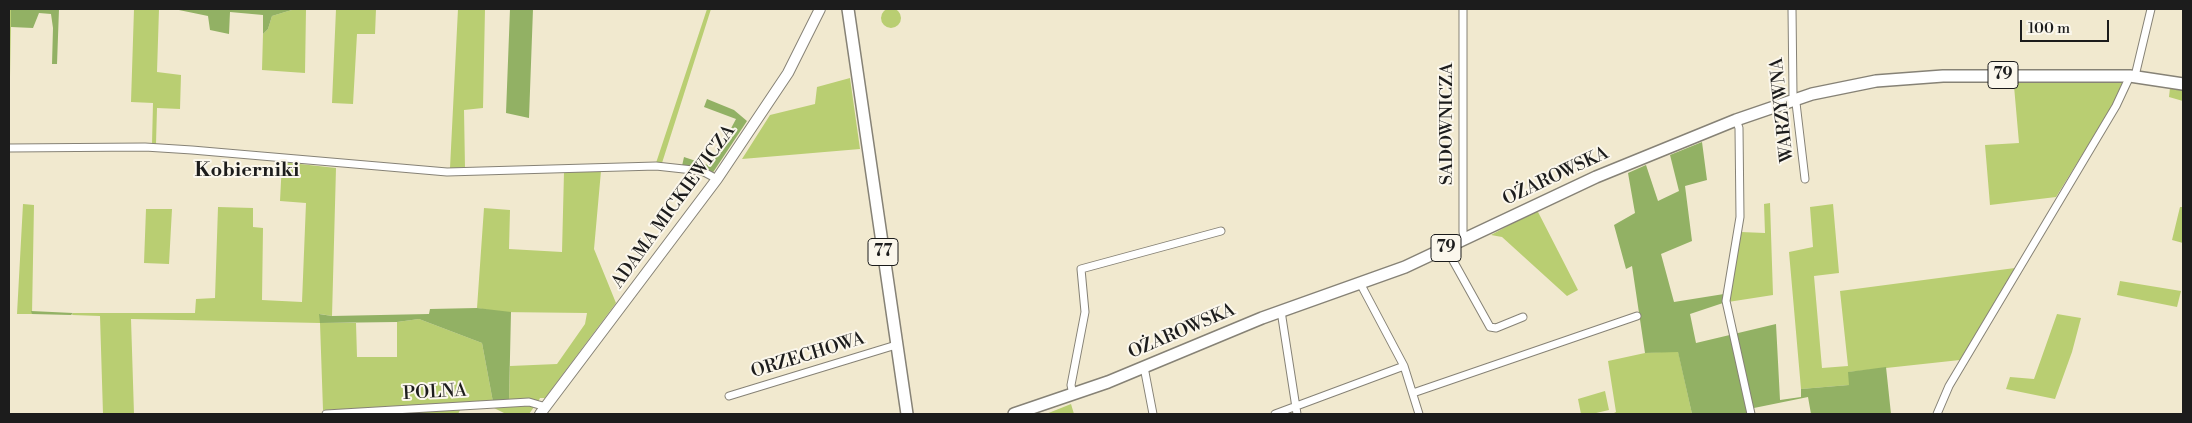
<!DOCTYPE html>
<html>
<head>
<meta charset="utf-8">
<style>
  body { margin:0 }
  #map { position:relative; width:2192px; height:423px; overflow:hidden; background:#f1e9cf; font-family:"Libre Bodoni",serif }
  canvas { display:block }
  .frame { position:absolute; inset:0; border:10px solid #1c1c1c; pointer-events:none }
  .scale { position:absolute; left:2020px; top:20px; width:89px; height:22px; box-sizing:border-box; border:2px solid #1c1c1c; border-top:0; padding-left:6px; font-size:15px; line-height:18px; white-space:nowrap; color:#1c1c1c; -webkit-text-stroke:4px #fbf7ec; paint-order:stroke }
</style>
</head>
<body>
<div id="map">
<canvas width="2192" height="423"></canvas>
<div class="frame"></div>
<div class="scale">100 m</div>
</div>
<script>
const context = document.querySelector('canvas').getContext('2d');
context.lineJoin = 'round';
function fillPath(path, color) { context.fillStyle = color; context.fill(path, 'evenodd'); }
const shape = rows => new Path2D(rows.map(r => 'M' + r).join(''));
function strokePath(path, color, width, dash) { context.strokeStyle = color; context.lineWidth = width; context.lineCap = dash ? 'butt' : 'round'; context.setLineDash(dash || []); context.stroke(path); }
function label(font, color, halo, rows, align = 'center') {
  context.font = font + ' "Libre Bodoni",serif'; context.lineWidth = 4; context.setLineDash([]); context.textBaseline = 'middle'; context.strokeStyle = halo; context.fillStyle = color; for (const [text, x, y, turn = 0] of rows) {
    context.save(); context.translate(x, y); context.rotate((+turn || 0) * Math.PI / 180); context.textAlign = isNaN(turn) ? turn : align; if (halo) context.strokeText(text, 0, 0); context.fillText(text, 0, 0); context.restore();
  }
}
fillPath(shape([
  '881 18a10 10 0 1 1 20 0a10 10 0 1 1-20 0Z',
  [9,9,11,9,11,27,10,77],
  [134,9,159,9,157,72,181,75,180,109,157,108,156,144,152,144,153,103,131,102],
  [295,9,306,9,305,73,262,70,263,34,268,29,272,16],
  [336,9,376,9,375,34,357,34,353,104,332,103],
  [458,9,485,9,483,108,464,110,465,168,450,168],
  [707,9,711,9,662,163,656,163],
  [850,78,860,149,742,159,770,115,815,104,817,87],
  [1988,81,2124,82,2124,87,2056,197,1990,205,1985,145,2019,143,2014,86,1988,85],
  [2170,88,2183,90,2183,101,2169,97],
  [282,162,336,168,332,316,320,314,320,323,356,323,357,357,397,357,397,322,419,319,482,343,493,402,323,410,320,323,131,319,134,414,103,414,100,316,72,315,73,313,195,313,196,299,215,298,218,207,253,208,253,227,263,228,262,300,302,302,306,203,280,201],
  [601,171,594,249,616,303,545,398,540,398,538,402,509,401,510,366,557,364,585,324,587,313,499,312,477,308,484,208,510,210,509,249,562,252,564,172],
  [1770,203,1773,295,1728,302,1734,261,1741,232,1765,233,1764,204],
  [23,204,34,205,32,314,17,314],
  [1833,204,1839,273,1814,276,1822,368,1848,366,1840,291,2015,268,1960,360,1849,372,1849,385,1801,389,1789,252,1813,247,1810,207],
  [2180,207,2183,207,2183,243,2172,240],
  [146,209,172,209,169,264,144,263],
  [1537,210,1578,290,1567,296,1502,237,1491,235],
  [2120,281,2181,291,2177,307,2117,295],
  [2057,314,2081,318,2072,352,2055,399,2006,389,2010,377,2034,379],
  [1678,351,1692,414,1612,414,1616,412,1608,361,1645,353],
  [1605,391,1609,410,1592,414,1581,414,1578,399],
  [1071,404,1074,414,1046,414],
  [532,405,534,407,529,414,506,414,494,408],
  [460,410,458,414,391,414]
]), '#b9ce72');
fillPath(shape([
  [11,9,59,9,57,64,52,64,53,28,51,14,39,13,33,28,11,27],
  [174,9,295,9,272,16,268,29,263,34,263,15,230,12,229,34,210,30,208,16],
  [510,9,533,9,529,118,506,113],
  [707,99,734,110,747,121,712,174,682,166,684,157,711,166,736,119,704,107],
  [1702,142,1707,180,1685,186,1692,241,1661,254,1674,302,1724,294,1723,303,1690,314,1696,343,1776,324,1780,400,1801,397,1801,389,1849,385,1848,372,1886,367,1891,414,1811,414,1808,397,1749,409,1750,414,1692,414,1678,352,1645,353,1632,266,1626,269,1614,225,1635,213,1628,173,1646,165,1658,201,1679,191,1670,155],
  [477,308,511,312,509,401,493,402,482,343,419,319,397,322,320,323,319,314,332,316,429,314,430,309],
  [31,311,73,313,71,315,32,314]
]), '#92b164');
const street = shape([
  [1463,9,1463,232,1465,239],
  [1792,9,1793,95,1796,103,1805,179],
  [2135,76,2151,9],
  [1736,120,1739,128,1740,217,1726,301,1751,414],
  [9,148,145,147,192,150,447,172,656,166,702,171,717,179],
  [1446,248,1490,327,1496,328,1523,317],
  [1360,283,1404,366,1419,414],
  [1281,311,1297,414],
  [1144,367,1153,414],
  [1413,393,1637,316],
  [1073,395,1071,385,1085,312,1081,269,1221,231],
  [729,396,896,345],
  [326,414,529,402,546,407],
  [1275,414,1404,366],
  [1937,414,1949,386,2116,106,2130,76]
]);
const secondary = shape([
  [540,414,717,179,788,73,820,9]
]);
const primary = shape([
  [848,9,907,414],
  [1014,414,1108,382,1262,318,1405,267,1596,177,1736,120,1812,94,1876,81,1943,76,2130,76,2183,84]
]);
strokePath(street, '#868276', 9);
strokePath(secondary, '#868276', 12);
strokePath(primary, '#868276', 14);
strokePath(street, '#fff', 7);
strokePath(secondary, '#fff', 10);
strokePath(primary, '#fff', 11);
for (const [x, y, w] of [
  [2003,75,30],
  [1446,248,30],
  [883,252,30]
]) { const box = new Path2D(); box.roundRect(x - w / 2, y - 13.5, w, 27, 4); context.fillStyle = '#fbf7ec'; context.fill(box); strokePath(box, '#1c1c1c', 1); }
label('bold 16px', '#1c1c1c', null, [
  ["79",2003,75],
  ["79",1446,248],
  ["77",883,252]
]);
label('18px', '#1c1c1c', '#fbf7ec', [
  ["WARZYWNA",1783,110,-96],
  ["SADOWNICZA",1448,124,-90],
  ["OŻAROWSKA",1556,177,-25],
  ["ADAMA MICKIEWICZA",674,207,-54],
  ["OŻAROWSKA",1182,332,-23],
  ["ORZECHOWA",808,356,-17],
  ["POLNA",435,393,-3]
]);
label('bold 20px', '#1c1c1c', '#fbf7ec', [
  ["Kobierniki",247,171]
]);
</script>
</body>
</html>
